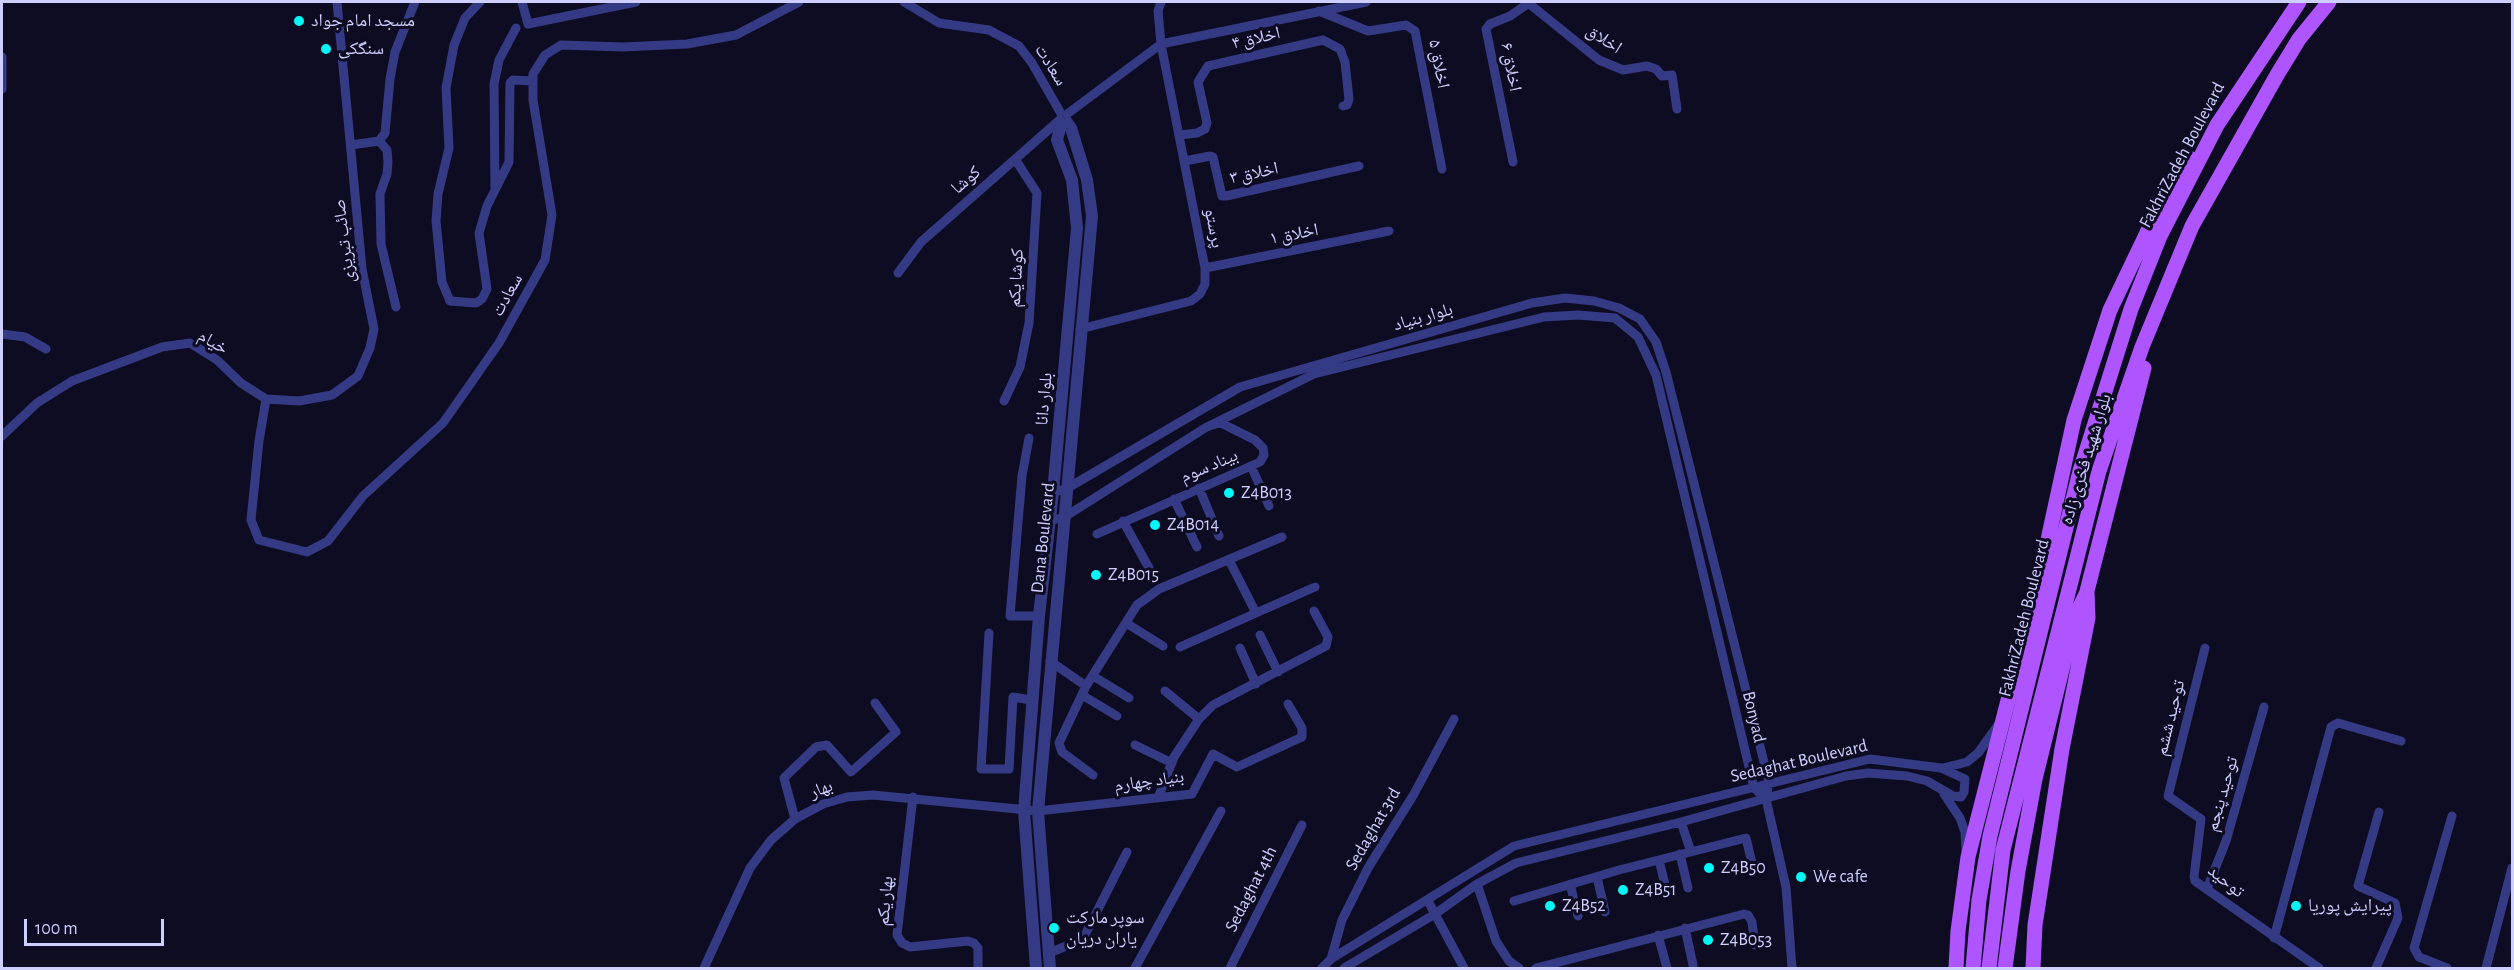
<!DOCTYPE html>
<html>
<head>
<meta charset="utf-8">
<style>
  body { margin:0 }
  #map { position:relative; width:2514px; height:970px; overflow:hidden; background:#0e0c22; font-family:"Alegreya Sans",sans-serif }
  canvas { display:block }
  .frame { position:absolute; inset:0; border:3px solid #ceceff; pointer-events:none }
  .scale { position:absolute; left:24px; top:919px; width:140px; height:27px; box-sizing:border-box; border:3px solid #ceceff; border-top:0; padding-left:8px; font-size:18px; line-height:21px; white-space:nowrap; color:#ceceff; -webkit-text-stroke:4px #0e0c22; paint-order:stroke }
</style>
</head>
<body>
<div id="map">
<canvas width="2514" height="970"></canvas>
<div class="frame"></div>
<div class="scale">100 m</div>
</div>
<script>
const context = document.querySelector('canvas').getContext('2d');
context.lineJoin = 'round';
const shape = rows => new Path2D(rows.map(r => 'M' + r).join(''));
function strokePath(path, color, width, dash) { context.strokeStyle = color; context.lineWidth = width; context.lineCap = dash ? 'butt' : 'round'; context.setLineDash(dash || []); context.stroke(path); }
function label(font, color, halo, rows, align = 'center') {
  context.font = font + ' "Alegreya Sans","Noto Naskh Arabic",sans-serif'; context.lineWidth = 6; context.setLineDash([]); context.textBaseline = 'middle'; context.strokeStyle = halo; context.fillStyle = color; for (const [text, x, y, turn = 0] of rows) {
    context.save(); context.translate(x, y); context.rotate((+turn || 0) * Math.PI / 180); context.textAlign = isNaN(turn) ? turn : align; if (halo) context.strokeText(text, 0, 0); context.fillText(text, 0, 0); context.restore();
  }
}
strokePath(shape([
  [480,2,465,18,454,45,446,88,449,148,438,194,436,221,442,282,450,301,476,303,482,299,487,289,479,233,487,206,509,162,510,83,513,80,533,81],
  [522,2,528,24,636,2],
  [904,2,939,23,989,30,1019,46,1032,63,1063,117],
  [1527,2,1599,60,1623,70,1647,66,1656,69,1662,76,1672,75,1677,109],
  [1319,11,1368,31,1406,25,1415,31,1442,169],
  [2,57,2,89],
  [1180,135,1197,133,1205,129,1207,123,1198,82,1208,66,1323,40,1340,49,1345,62,1349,99,1347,105,1343,106],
  [379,141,387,150,388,162,387,174,380,194,381,244,396,307],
  [351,145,379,141,385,133,390,79,395,52,415,2],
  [1185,161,1210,156,1213,157,1222,196,1226,196,1359,166],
  [1513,162,1486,29,1490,24,1510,16,1529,3],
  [495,189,494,84,499,60,516,28],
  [1205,268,1389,231],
  [898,273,921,242,1063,117,1161,44,1366,2],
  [1080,329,1191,301,1200,294,1205,284,1205,268,1161,44,1158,11,1161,2],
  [2,334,25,337,46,349],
  [266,399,259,441,251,520,259,540,307,552,328,541,363,496,443,423,499,343,545,260,552,215,533,100,533,74,545,55,561,45,623,47,687,44,736,35,799,2],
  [1004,401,1020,367,1029,323,1037,193,1015,159],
  [2,436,37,403,72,381,162,347,190,343,217,360,241,383,266,399,299,401,332,395,358,376,370,348,374,329,362,269,337,2],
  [1029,438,1022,476,1010,616,1039,616],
  [1251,466,1269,506],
  [1199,488,1219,536],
  [1053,492,1066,489,1240,387,1532,303,1565,298,1594,301,1619,308,1640,319,1656,342,1666,372,1769,782,1766,799],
  [1174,499,1197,547],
  [1050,520,1063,518,1205,428,1314,374,1544,317,1578,315,1615,318,1638,337,1656,375,1754,788,1766,799,1786,887,1792,968],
  [1123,521,1149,568],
  [1097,534,1260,462,1264,455,1263,448,1255,440,1219,422,1213,425],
  [1229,560,1256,613,1315,587],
  [1126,623,1163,646],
  [989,633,981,769,1009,769,1013,697,1031,700],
  [1260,635,1278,672],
  [1180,647,1256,613],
  [1240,648,1256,684],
  [2205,648,2168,796,2201,819,2194,877,2195,881,2319,968],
  [1050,661,1086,686],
  [1093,676,1129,698],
  [1165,691,1199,719],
  [1082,695,1117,716],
  [1135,745,1172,763],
  [1943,768,1967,762,1978,753,2001,721],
  [1093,775,1062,752,1059,743,1086,686,1137,605,1159,589,1282,537],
  [1944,794,1960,818,1965,832,1966,852],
  [913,797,897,935,902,943,910,947,968,941,974,943,978,948,978,968],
  [1158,798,1174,757,1199,719,1213,705,1326,646,1328,637,1314,611],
  [795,819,784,778,816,747,827,745,851,772,896,732,875,703],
  [1681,822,1691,852],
  [1680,854,1688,888],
  [1659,860,1667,893],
  [1597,877,1605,912],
  [1477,884,1496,941,1509,961,1519,968],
  [1570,884,1578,916],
  [2207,889,2226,841,2264,707],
  [1428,901,1464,968],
  [1514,901,1619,870,1746,838,1752,863],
  [1685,928,1693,965],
  [1658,935,1667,968],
  [2274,938,2331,727,2338,723,2401,741],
  [1049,953,1081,940,1086,933,1127,852],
  [1331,959,1342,920,1368,868,1414,794,1454,719],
  [704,968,750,868,771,840,795,819,823,804,847,797,873,795,1038,811,1192,794,1213,754,1237,767,1302,737,1302,728,1288,704],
  [1135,968,1221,811],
  [1230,968,1302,825],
  [1322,968,1331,959,1514,846,1870,759,1941,768,1965,779,1964,792,1961,797,1953,796,1927,781,1907,776,1868,773,1846,776,1681,822,1516,863,1477,884,1435,914,1344,968],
  [1536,968,1744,914,1748,915,1752,922,1755,945],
  [2376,968,2398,918,2395,903,2358,886,2379,812],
  [2447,968,2419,957,2414,948,2452,816],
  [2486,968,2512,868]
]), '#353a84', 9);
strokePath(shape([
  [1036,968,1024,811,1039,616,1053,492,1077,228,1072,180,1057,140,1063,117],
  [1050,968,1038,811,1092,216,1087,180,1071,128,1063,117]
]), '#353a84', 12);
strokePath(shape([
  [1956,968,1958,931,1968,857,2042,567,2074,420,2110,310,2167,191,2192,159],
  [1973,968,1979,900,1990,836,2080,471,2131,309,2160,236,2217,125,2299,2],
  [1989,968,2003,850,2099,471,2142,347,2192,226,2277,75,2299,39,2329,2],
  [2005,968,2018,871,2035,779,2075,617,2086,594],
  [2033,968,2035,925,2062,749,2088,618,2087,591,2144,368]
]), '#ae55ff', 15);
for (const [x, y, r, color] of [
  [299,21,6,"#00f9f8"],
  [326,49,6,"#00f9f8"],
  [1229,493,6,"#00f9f8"],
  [1155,525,6,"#00f9f8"],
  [1096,575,6,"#00f9f8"],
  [1709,868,6,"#00f9f8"],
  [1801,877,6,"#00f9f8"],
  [1623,890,6,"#00f9f8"],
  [1550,906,6,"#00f9f8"],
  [2296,906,6,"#00f9f8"],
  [1054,928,6,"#00f9f8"],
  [1708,940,6,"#00f9f8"]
]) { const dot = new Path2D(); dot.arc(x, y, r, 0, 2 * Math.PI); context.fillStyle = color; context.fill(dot); strokePath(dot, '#0e0c22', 2); }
label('18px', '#ceceff', '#0e0c22', [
  ["مسجد امام جواد",311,21],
  ["سنگکی",338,49],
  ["Z4B013",1241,493],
  ["Z4B014",1167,525],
  ["Z4B015",1108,575],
  ["Z4B50",1721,868],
  ["We cafe",1813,877],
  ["Z4B51",1635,890],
  ["Z4B52",1562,906],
  ["پیرایش پوریا",2308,906],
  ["سوپر مارکت",1066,918],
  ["یاران دریان",1066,939],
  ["Z4B053",1720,940]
], 'left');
label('18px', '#ceceff', '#0e0c22', [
  ["اخلاق ۴",1256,38,-13],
  ["اخلاق",1604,39,33],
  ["اخلاق ۵",1439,64,79],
  ["سعادت",1051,65,58],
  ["اخلاق ۶",1511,67,79],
  ["FakhriZadeh Boulevard",2182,155,-62],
  ["اخلاق ۳",1254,173,-12],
  ["کوشا",966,180,-41],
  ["پرستو",1214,228,79],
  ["اخلاق ۱",1294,234,-11],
  ["صائب تبریزی",344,241,-97],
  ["کوشا یکم",1016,278,-87],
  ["سعادت",507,295,-61],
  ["بلوار بنیاد",1423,317,-16],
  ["خیام",213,342,30],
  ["بلوار دانا",1044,399,-85],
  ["بلوار شهید فخری زاده",2086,459,-73],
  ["بیناد سوم",1209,466,-23],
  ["Dana Boulevard",1043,538,-84],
  ["FakhriZadeh Boulevard",2024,618,-76],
  ["Bonyad",1754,717,77],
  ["توحید ششم",2170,718,-76],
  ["Sedaghat Boulevard",1799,761,-13],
  ["بنیاد چهارم",1149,781,-8],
  ["بهار",821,789,-21],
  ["توحید پنجم",2222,794,-74],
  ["Sedaghat 3rd",1373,829,-60],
  ["توحید",2226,881,39],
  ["Sedaghat 4th",1251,889,-63],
  ["بهار یکم",885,901,-85]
]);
</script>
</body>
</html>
